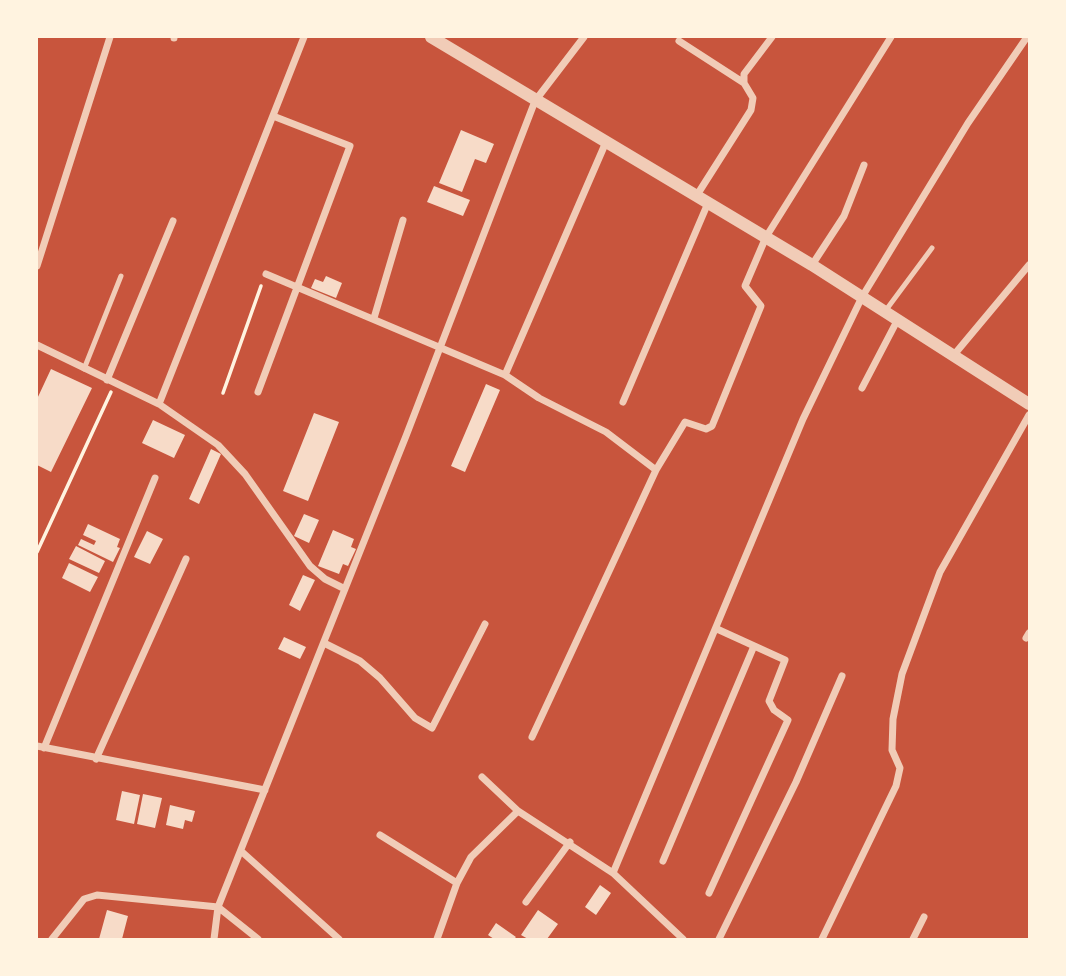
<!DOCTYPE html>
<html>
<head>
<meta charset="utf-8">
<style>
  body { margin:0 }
  #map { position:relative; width:1066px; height:976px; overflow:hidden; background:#c8553d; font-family:"Roboto Condensed",sans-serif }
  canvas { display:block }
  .frame { position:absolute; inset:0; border:38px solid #fff3e0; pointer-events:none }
</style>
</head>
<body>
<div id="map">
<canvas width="1066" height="976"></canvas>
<div class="frame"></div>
</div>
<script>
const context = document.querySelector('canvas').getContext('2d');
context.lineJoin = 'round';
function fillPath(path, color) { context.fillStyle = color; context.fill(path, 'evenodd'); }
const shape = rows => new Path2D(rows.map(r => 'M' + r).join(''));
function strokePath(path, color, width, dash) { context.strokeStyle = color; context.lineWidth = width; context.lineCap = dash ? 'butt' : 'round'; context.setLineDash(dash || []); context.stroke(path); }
fillPath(shape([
  [461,130,494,144,486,163,475,159,462,192,439,183],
  [434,186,470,200,463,216,427,202],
  [326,276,342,283,336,298,311,288,315,279,323,282],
  [51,369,92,388,51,472,37,465,37,399],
  [486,384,500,390,465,472,451,466],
  [314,413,339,422,308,501,283,491],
  [153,420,185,435,174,458,142,443],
  [211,449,221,454,199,504,189,499],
  [304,514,319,520,309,543,294,536],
  [88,524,120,539,117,547,120,548,113,562,78,545,81,539,94,545,96,541,83,535],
  [333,530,354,539,351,547,356,549,348,566,343,564,339,574,318,566],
  [147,531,163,539,150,564,134,557],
  [76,546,105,561,99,573,69,559],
  [69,563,98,577,90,592,62,578],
  [303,575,315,580,300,611,289,605],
  [284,637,306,647,300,659,278,649],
  [122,791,140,795,134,824,116,820],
  [143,794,162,798,155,828,137,824],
  [170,805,195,811,192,822,185,820,183,829,166,825],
  [600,885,611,893,596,915,585,907],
  [107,910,128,916,122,939,99,939],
  [538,910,558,924,547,939,528,939,521,935],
  [496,923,516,937,514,939,494,939,488,935]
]), '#f7dbc8');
strokePath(shape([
  [223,393,261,286],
  [37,552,111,392]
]), '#fff3e0', 3.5);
strokePath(shape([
  [886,310,932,248],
  [84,369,121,276]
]), '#f1ccb7', 5);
strokePath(shape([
  [174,38,174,37],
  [679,41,744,83],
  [697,195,751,110,753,98,744,83,744,74,772,37],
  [812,265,844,216,864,165],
  [37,266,110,37],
  [266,274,505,375,539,398,606,432,656,470,532,737],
  [374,318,403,220],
  [37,345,159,404,218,445,245,474,310,566,325,579,345,589],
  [953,356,1029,265],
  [505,375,606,142],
  [107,380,173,221],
  [862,388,898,319],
  [258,392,350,146,273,116],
  [623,402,708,203],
  [159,404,304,37],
  [656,470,685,422,706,429,712,426,761,306,745,286,766,237,891,37],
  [1026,638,1029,633],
  [324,643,360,661,380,678,415,718,432,728,485,624],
  [37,746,265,790],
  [44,748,155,478],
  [96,759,186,559],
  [482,777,518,811,613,873,683,939],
  [380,835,457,883],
  [241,851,339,939],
  [663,861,754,646],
  [613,873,803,419,862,297,968,123,1027,37],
  [709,893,788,720,774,710,769,701,785,660,717,629],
  [526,902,570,842],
  [52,939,84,899,97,895,218,907,258,939],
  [214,939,218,907,406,436,535,101,584,37],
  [437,939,457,883,471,857,518,811],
  [719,939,796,782,842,676],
  [822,939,896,786,900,768,892,750,893,719,902,674,940,572,1029,415],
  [913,939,924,917]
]), '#f1ccb7', 7);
strokePath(shape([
  [431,37,812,265,1029,404]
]), '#f1ccb7', 12);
</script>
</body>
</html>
